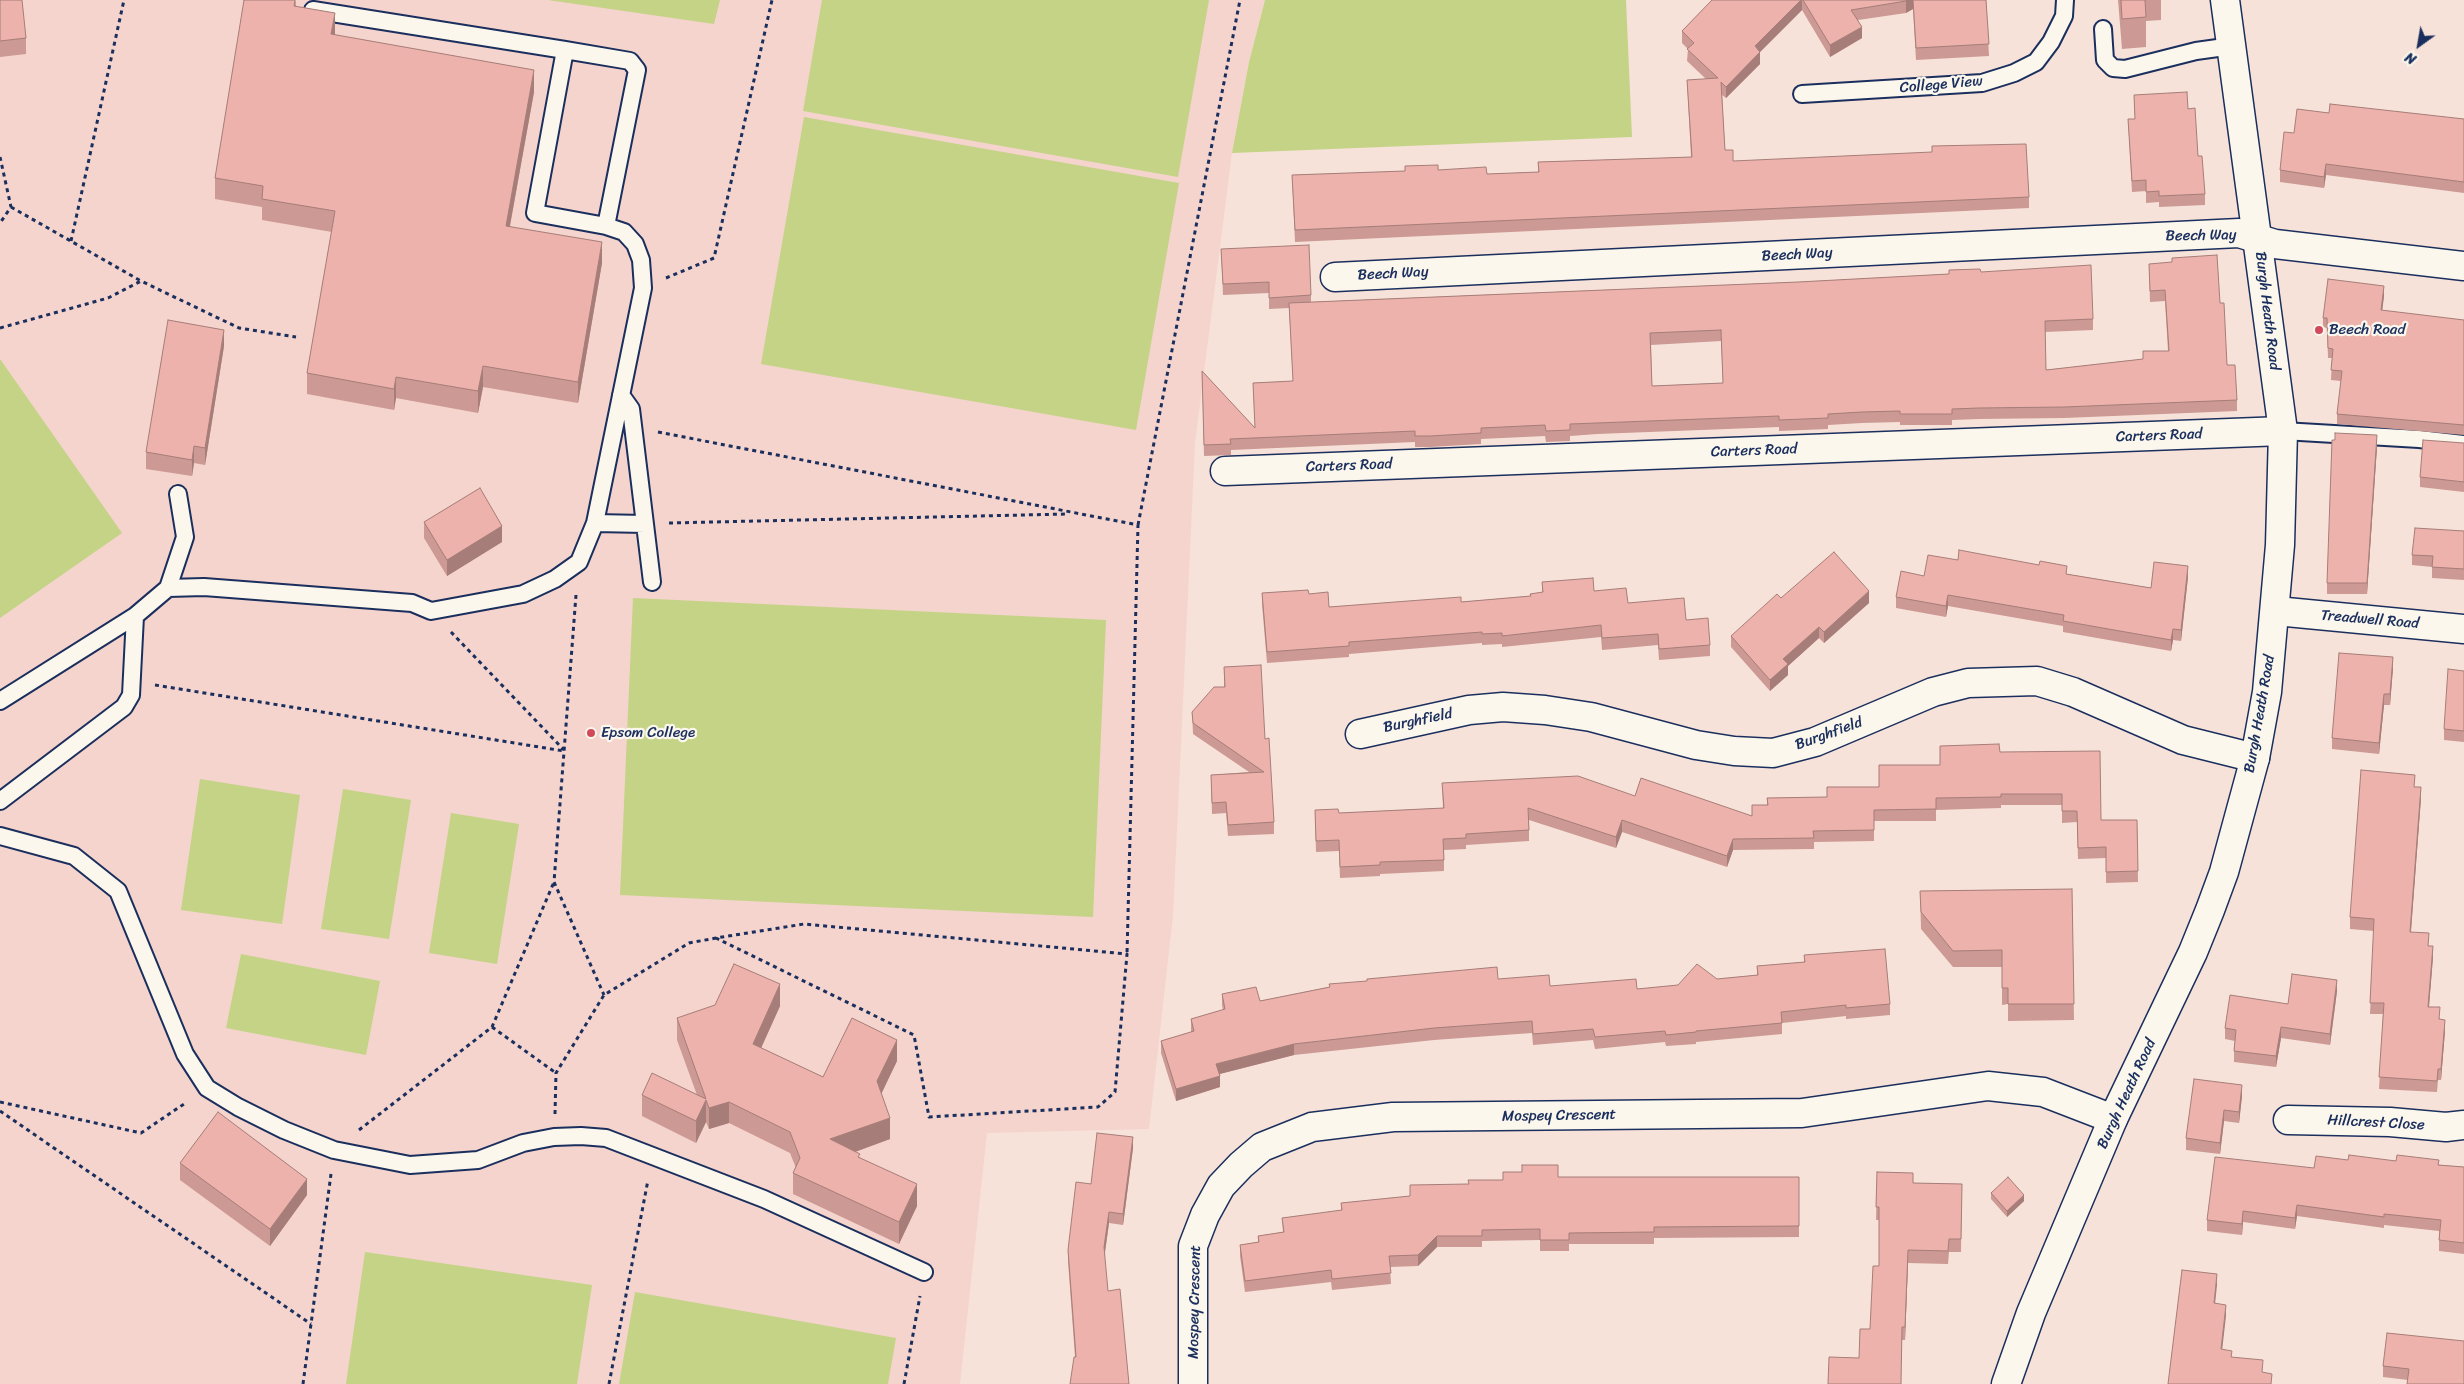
<!DOCTYPE html>
<html>
<head>
<meta charset="utf-8">
<style>
  body { margin:0 }
  #map { position:relative; width:2464px; height:1384px; overflow:hidden; background:#f7e2d9; font-family:Sriracha,sans-serif }
  canvas { display:block }
  .north { position:absolute; left:2394px; top:20px; width:50px; height:50px; -webkit-text-stroke:4px #fbf7ec; paint-order:stroke; rotate:212deg; font-size:14px; font-weight:700; line-height:20px; text-align:center; color:#1b2f5e }
  .north::after { content:''; display:block; margin:auto; width:18px; height:22px; background:#1b2f5e; clip-path:polygon(50% 0,100% 100%,50% 72%,0 100%) }
</style>
</head>
<body>
<div id="map">
<canvas width="2464" height="1384"></canvas>
<div class="north">N</div>
</div>
<script>
const context = document.querySelector('canvas').getContext('2d');
context.lineJoin = 'round';
function fillPath(path, color) { context.fillStyle = color; context.fill(path, 'evenodd'); }
const shape = rows => new Path2D(rows.map(r => 'M' + r).join(''));
function strokePath(path, color, width, dash) { context.strokeStyle = color; context.lineWidth = width; context.lineCap = dash ? 'butt' : 'round'; context.setLineDash(dash || []); context.stroke(path); }
function label(font, color, halo, rows, align = 'center') {
  context.font = font + ' Sriracha,sans-serif'; context.lineWidth = 4.5; context.setLineDash([]); context.textBaseline = 'middle'; context.strokeStyle = halo; context.fillStyle = color; for (const [text, x, y, turn = 0] of rows) {
    context.save(); context.translate(x, y); context.rotate((+turn || 0) * Math.PI / 180); context.textAlign = isNaN(turn) ? turn : align; if (halo) context.strokeText(text, 0, 0); context.fillText(text, 0, 0); context.restore();
  }
}
fillPath(shape([
  [0,0,1265,0,1249,62,1232,153,1195,443,1173,916,1149,1129,987,1133,960,1384,0,1384]
]), '#f4d4cc');
fillPath(shape([
  [548,0,720,0,714,24],
  [822,0,1209,0,1178,177,803,111],
  [1265,0,1626,0,1632,137,1232,153,1249,62],
  [804,117,1179,183,1136,430,761,364],
  [0,359,122,533,0,618],
  [633,598,1106,620,1093,917,620,895],
  [200,779,300,795,282,924,181,910],
  [343,789,411,800,389,939,321,929],
  [451,813,519,824,497,964,429,953],
  [241,954,380,981,366,1055,226,1028],
  [365,1252,592,1285,577,1384,346,1384],
  [635,1292,896,1338,888,1384,619,1384]
]), '#c4d386');
const lane = shape([
  [313,10,565,50,630,61,637,70,606,226,535,213,565,50],
  [2103,29,2105,60,2113,68,2125,69,2196,51,2232,46],
  [1802,94,1982,83,2014,73,2036,62,2051,42,2064,16,2065,0],
  [621,395,631,409,652,582],
  [2283,431,2419,439,2464,444],
  [595,523,645,524],
  [168,588,204,587,412,603,431,611,523,594,555,579,579,562,595,523,643,288,641,260,635,244,624,232,606,226],
  [135,616,168,588,185,537,178,494],
  [0,701,135,616,131,695,124,707,0,801],
  [0,836,74,856,118,891,185,1054,207,1088,238,1107,284,1130,334,1150,410,1165,478,1160,523,1143,554,1137,581,1136,606,1138,764,1199,924,1272]
]);
const street = shape([
  [1335,277,2239,233,2275,244,2464,266],
  [1225,471,2283,431],
  [2276,611,2464,629],
  [1360,734,1469,710,1503,707,1545,710,1591,717,1696,745,1734,751,1773,753,1815,742,1933,692,1968,683,2037,681,2073,692,2183,740,2255,758],
  [2288,1120,2390,1122,2446,1127,2464,1125],
  [1193,1384,1193,1246,1205,1215,1221,1186,1241,1165,1262,1147,1312,1127,1393,1117,1802,1113,1988,1086,2043,1092,2113,1119]
]);
const secondary = shape([
  [2006,1384,2031,1313,2113,1119,2193,952,2210,910,2224,872,2255,758,2267,692,2280,545,2283,431,2225,0]
]);
strokePath(lane, '#1b2f5e', 20);
strokePath(street, '#1b2f5e', 31);
strokePath(secondary, '#1b2f5e', 31);
strokePath(shape([
  [0,157,11,207,0,223],
  [11,207,141,281],
  [71,241,124,0],
  [666,278,714,258,772,0],
  [0,328,108,298,141,281,239,328,296,337],
  [658,432,1138,525,1127,954],
  [669,523,1067,514],
  [1138,525,1240,0],
  [576,595,554,882,604,995],
  [451,632,564,750],
  [155,685,564,751],
  [492,1027,556,1073],
  [0,1102,141,1133,187,1102],
  [0,1111,311,1324],
  [555,1114,556,1073,604,995,689,943,716,938,804,924,1127,954,1115,1092,1098,1107,929,1117,914,1035,716,938],
  [359,1130,492,1027,554,882],
  [303,1384,331,1174],
  [609,1384,648,1180],
  [904,1384,920,1296]
]), '#1b2f5e', 3, [4, 4]);
strokePath(lane, '#fbf7ec', 16);
strokePath(street, '#fbf7ec', 28);
strokePath(secondary, '#fbf7ec', 28);
fillPath(shape([
  [0,0,26,38,26,54,0,57],
  [296,0,296,6,335,35,534,92,510,226,602,263,578,403,483,387,478,413,396,398,394,410,307,394,307,373,332,232,262,220,262,207,215,199,215,178],
  [1712,0,1986,0,1989,56,1916,60,1913,9,1906,13,1858,20,1862,38,1830,57,1802,10,1760,52,1760,64,1726,98,1722,95,1725,150,1733,161,2029,197,2029,208,1295,242,1292,175,1438,170,1487,174,1538,172,1538,162,1691,157,1687,80,1706,79,1687,61,1688,49,1682,43,1682,31],
  [2118,0,2161,0,2161,20,2146,21,2146,47,2122,49],
  [2134,95,2188,109,2205,194,2205,205,2159,207,2159,202,2146,203,2146,191,2132,192,2128,119,2135,119],
  [2329,113,2464,119,2464,193,2326,175,2324,188,2280,182,2280,170,2294,133],
  [1221,249,1311,295,1311,302,1798,282,1949,274,1981,272,2093,319,2093,330,2045,332,2046,370,2143,359,2168,351,2165,301,2150,302,2149,264,2220,303,2227,365,2237,400,2237,411,2064,418,1979,419,1952,420,1952,425,1900,425,1900,422,1862,423,1828,425,1828,429,1779,431,1779,427,1597,434,1570,436,1570,441,1546,442,1545,436,1481,439,1481,444,1430,447,1415,447,1415,442,1231,450,1231,455,1204,456,1202,371,1255,428,1253,383,1293,381,1289,308,1269,309,1269,293,1223,295],
  [1721,341,1723,383,1652,386,1651,345],
  [2384,296,2382,311,2464,320,2464,435,2337,424,2337,414,2341,381,2331,380,2332,358,2328,358,2327,328,2323,327,2323,318],
  [224,346,205,465,194,463,192,476,146,469,146,452],
  [2464,443,2464,492,2420,487,2420,477],
  [2377,447,2367,594,2327,594,2327,583],
  [424,522,502,542,447,576,424,538],
  [2464,531,2464,580,2432,578,2432,567,2412,565,2412,555],
  [1958,560,2067,574,2151,588,2188,577,2181,641,2173,640,2171,651,2063,632,2063,626,1948,606,1946,617,1896,608,1896,597,1924,576],
  [1542,582,1594,591,1628,603,1686,620,1710,645,1710,656,1659,660,1658,645,1602,650,1601,637,1502,647,1502,644,1482,645,1482,643,1349,654,1349,657,1267,663,1262,604,1262,593,1309,594,1329,607,1461,602,1530,596,1542,592],
  [1781,598,1869,603,1824,643,1819,638,1788,666,1788,675,1770,691,1731,647,1731,636],
  [1224,667,1265,739,1274,822,1274,834,1228,836,1226,813,1212,814,1211,775,1249,772,1193,734,1192,712,1224,687],
  [2393,668,2390,705,2384,705,2379,754,2332,749,2332,738],
  [2464,671,2464,742,2444,740,2444,729],
  [2000,752,2101,820,2137,820,2138,882,2106,883,2106,858,2078,859,2077,822,2062,823,2062,805,2001,805,2001,808,1936,810,1936,821,1874,821,1874,841,1814,842,1814,849,1733,850,1727,867,1622,832,1616,848,1529,820,1529,841,1466,845,1466,849,1444,850,1444,871,1380,874,1380,876,1340,878,1339,851,1316,852,1315,810,1339,813,1443,808,1442,783,1635,796,1752,816,1767,805,1767,798,1827,797,1879,787,1940,765],
  [2415,787,2421,798,2411,932,2429,946,2433,957,2429,1007,2440,1019,2445,1031,2441,1080,2438,1080,2437,1092,2379,1089,2383,1014,2370,1014,2374,931,2350,929,2350,917],
  [2072,889,2074,1020,2008,1021,2008,1004,2002,1005,2002,967,1953,967,1921,929,1920,891],
  [1804,955,1890,1004,1890,1015,1846,1019,1846,1016,1782,1023,1782,1034,1696,1042,1696,1044,1666,1046,1665,1042,1595,1049,1593,1040,1533,1045,1532,1033,1434,1040,1294,1055,1219,1074,1220,1087,1176,1101,1161,1053,1161,1041,1191,1032,1191,1019,1223,1010,1222,1005,1222,994,1260,1001,1329,987,1498,979,1550,986,1637,989,1678,985,1717,979,1757,975,1757,966,1804,962],
  [2337,991,2330,1045,2281,1038,2276,1067,2234,1062,2234,1051,2235,1041,2225,1039,2225,1028,2288,1004],
  [780,1006,761,1048,823,1077,897,1061,881,1093,890,1139,855,1152,860,1158,917,1206,899,1244,793,1194,793,1173,796,1168,790,1153,729,1123,709,1129,706,1122,696,1143,642,1116,642,1095,697,1095,677,1040,677,1018],
  [2242,1096,2239,1123,2224,1121,2220,1154,2186,1150,2186,1138],
  [1133,1148,1123,1225,1109,1223,1105,1253,1070,1384,1075,1357,1068,1261,1068,1250,1091,1184],
  [2348,1160,2396,1161,2464,1167,2464,1254,2439,1251,2439,1231,2384,1225,2384,1228,2297,1216,2295,1229,2243,1222,2242,1235,2207,1231,2207,1220],
  [180,1163,307,1195,270,1246,180,1180],
  [1877,1172,1913,1183,1962,1184,1961,1252,1949,1252,1948,1264,1908,1263,1905,1340,1902,1340,1859,1358,1870,1329,1879,1266,1879,1220,1876,1220],
  [1558,1177,1799,1177,1799,1237,1654,1238,1654,1244,1569,1244,1569,1251,1540,1251,1540,1240,1482,1241,1482,1247,1437,1247,1418,1266,1390,1267,1391,1284,1332,1290,1331,1282,1245,1292,1240,1256,1240,1245,1258,1242,1258,1236,1283,1232,1282,1218,1341,1211,1341,1203,1410,1196,1469,1184,1503,1180],
  [1991,1193,2024,1201,2007,1217,1991,1199],
  [2464,1341,2408,1380,2383,1377,2383,1366]
]), '#cc9994');
fillPath(shape([
  [1801,0,1802,0,1802,10,1760,52,1760,64,1726,98,1726,87,1755,46],
  [1907,0,1913,0,1913,9,1906,13,1906,1],
  [335,13,335,34,331,55,331,34],
  [1862,27,1862,38,1830,57,1830,45],
  [534,70,534,92,506,247,506,226],
  [2326,164,2326,175,2324,188,2324,177],
  [602,242,602,263,578,403,578,382],
  [2384,286,2384,296,2381,320,2381,310],
  [224,330,224,346,205,465,205,448],
  [483,366,483,387,478,413,478,391],
  [396,377,396,398,394,410,394,389],
  [2377,435,2377,447,2367,594,2367,583],
  [194,446,194,463,192,476,192,460],
  [502,526,502,542,447,576,447,560],
  [2188,566,2188,577,2181,641,2181,630],
  [1869,591,1869,603,1824,643,1824,632],
  [1948,595,1948,606,1946,617,1946,606],
  [1819,627,1819,638,1788,666,1788,675,1770,691,1770,680,1783,659],
  [2173,629,2173,640,2171,651,2171,640],
  [2393,657,2393,668,2390,705,2390,694],
  [2384,694,2384,705,2379,754,2379,743],
  [2421,787,2421,798,2410,943,2410,932],
  [1622,820,1622,832,1616,848,1616,837],
  [1733,839,1733,850,1727,867,1727,856],
  [2433,946,2433,957,2428,1018,2428,1007],
  [2337,980,2337,991,2330,1045,2330,1034],
  [780,984,780,1006,753,1066,753,1044],
  [2445,1020,2445,1031,2441,1080,2441,1069],
  [2281,1027,2281,1038,2276,1067,2276,1056],
  [897,1040,897,1061,877,1103,877,1081],
  [1294,1044,1294,1055,1216,1075,1216,1064],
  [1220,1076,1220,1087,1176,1101,1176,1089],
  [2242,1085,2242,1096,2239,1123,2239,1112],
  [706,1100,706,1122,696,1143,696,1121],
  [729,1102,729,1123,709,1129,709,1108],
  [2224,1110,2224,1121,2220,1154,2220,1143],
  [890,1118,890,1139,830,1161,830,1139],
  [1133,1137,1133,1148,1123,1225,1123,1214],
  [307,1179,307,1195,270,1246,270,1229],
  [917,1184,917,1206,899,1244,899,1222],
  [2024,1195,2024,1201,2007,1217,2007,1211],
  [2297,1205,2297,1216,2295,1229,2295,1218],
  [2243,1211,2243,1222,2242,1235,2242,1224],
  [1109,1212,1109,1223,1104,1258,1104,1247],
  [1437,1236,1437,1247,1418,1266,1418,1255],
  [1908,1250,1908,1263,1905,1340,1905,1327],
  [2217,1274,2217,1285,2214,1314,2214,1303],
  [2226,1305,2226,1316,2221,1360,2221,1349]
]), '#a67d78');
const building = shape([
  [0,0,22,0,26,38,0,41,0,0],
  [244,0,295,0,294,6,335,13,331,34,534,70,506,226,602,242,578,382,483,366,478,391,396,377,394,389,307,373,335,211,262,199,263,186,215,178,244,0],
  [1712,0,1801,0,1755,46,1760,52,1726,87,1721,82,1725,150,1733,150,1733,161,1932,152,1932,146,2026,144,2029,197,1295,230,1292,175,1405,171,1405,166,1438,165,1438,170,1486,167,1487,174,1539,172,1538,162,1692,157,1687,80,1718,78,1687,49,1694,43,1682,31,1712,0],
  [1803,0,1907,0,1906,1,1851,10,1862,27,1830,45,1803,0],
  [1913,0,1986,0,1989,44,1916,48,1913,0],
  [2121,0,2145,0,2146,17,2122,19,2121,0],
  [2187,92,2188,109,2195,108,2198,156,2202,156,2205,194,2159,196,2159,191,2146,192,2146,180,2132,181,2128,119,2135,119,2134,95,2187,92],
  [2330,104,2464,119,2464,182,2326,164,2324,177,2280,170,2284,132,2294,133,2297,109,2329,113,2330,104],
  [1309,245,1311,295,1269,298,1269,282,1223,284,1221,249,1309,245],
  [2217,255,2220,303,2224,303,2227,365,2235,365,2237,400,2064,407,1979,408,1952,409,1952,414,1900,414,1900,411,1862,412,1828,414,1828,418,1779,420,1779,416,1597,423,1570,424,1570,430,1546,431,1545,425,1481,428,1481,433,1430,436,1415,436,1415,431,1230,439,1231,444,1204,445,1202,371,1255,428,1253,383,1293,381,1289,303,1798,282,1949,274,1949,270,1980,269,1981,272,2091,265,2093,319,2045,321,2046,370,2143,359,2143,351,2169,351,2165,290,2150,291,2149,264,2172,262,2172,258,2217,255],
  [1721,330,1723,383,1652,386,1650,333,1721,330],
  [2328,279,2384,286,2381,310,2464,320,2464,425,2337,414,2342,371,2331,370,2333,349,2328,348,2327,318,2323,318,2328,279],
  [168,320,224,330,205,448,194,446,192,460,146,452,168,320],
  [2335,433,2377,435,2367,583,2327,583,2332,440,2335,440,2335,433],
  [2423,440,2464,443,2464,482,2420,477,2423,440],
  [480,488,502,526,447,560,424,522,480,488],
  [2415,528,2464,531,2464,569,2432,567,2433,556,2412,555,2415,528],
  [1959,550,2039,565,2040,561,2067,566,2066,574,2151,588,2154,562,2188,566,2181,630,2173,629,2171,640,2063,621,2064,615,1948,595,1946,606,1896,597,1901,571,1924,576,1928,555,1958,560,1959,550],
  [1834,552,1869,591,1824,632,1819,627,1783,659,1788,664,1770,680,1731,636,1777,594,1781,598,1834,552],
  [1593,578,1594,591,1626,588,1628,603,1684,598,1686,620,1708,618,1710,645,1659,649,1658,634,1602,638,1601,625,1502,636,1502,633,1482,634,1482,632,1349,642,1349,646,1267,652,1262,593,1308,590,1309,594,1328,592,1329,607,1461,597,1461,602,1531,596,1530,594,1543,592,1542,582,1593,578],
  [2339,653,2393,657,2390,694,2384,694,2379,743,2332,738,2339,653],
  [1261,665,1265,739,1269,738,1274,822,1228,825,1226,802,1212,803,1211,775,1264,772,1193,723,1192,712,1214,687,1225,687,1224,667,1261,665],
  [2448,669,2464,671,2464,731,2444,729,2448,669],
  [1999,744,2000,752,2100,751,2101,820,2137,820,2138,871,2106,872,2106,847,2078,848,2077,811,2062,811,2062,794,2001,794,2001,797,1936,798,1936,809,1874,810,1874,830,1813,831,1814,838,1733,839,1727,856,1622,820,1616,837,1528,808,1529,830,1466,834,1466,838,1443,839,1444,860,1380,862,1380,865,1340,867,1339,840,1316,841,1315,810,1338,809,1339,813,1444,808,1442,783,1578,776,1635,796,1641,778,1752,816,1752,805,1768,805,1767,798,1827,797,1827,787,1879,787,1879,765,1940,765,1940,746,1999,744],
  [2361,770,2415,775,2414,787,2421,787,2410,932,2429,933,2428,946,2433,946,2428,1007,2440,1007,2439,1019,2445,1020,2441,1069,2438,1069,2437,1081,2379,1077,2384,1003,2370,1003,2374,919,2350,917,2361,770],
  [2072,889,2074,1004,2008,1004,2008,988,2002,988,2002,950,1953,951,1921,912,1920,891,2072,889],
  [1885,949,1890,1004,1846,1008,1846,1005,1781,1012,1782,1023,1696,1031,1696,1032,1666,1035,1665,1031,1595,1037,1593,1029,1533,1034,1532,1021,1434,1028,1294,1044,1216,1064,1220,1076,1176,1089,1161,1041,1194,1031,1191,1019,1225,1009,1222,994,1256,987,1260,1001,1330,987,1329,984,1367,981,1367,979,1497,967,1498,979,1549,975,1550,986,1636,979,1637,989,1678,985,1697,964,1717,979,1758,975,1757,966,1805,962,1804,955,1885,949],
  [734,964,780,984,753,1044,823,1077,852,1018,897,1040,877,1081,890,1118,830,1139,860,1154,858,1157,917,1184,899,1222,793,1173,800,1158,790,1132,729,1102,709,1108,706,1100,696,1121,642,1095,652,1073,706,1099,677,1018,715,1005,734,964],
  [2292,974,2337,980,2330,1034,2281,1027,2276,1056,2234,1051,2236,1030,2225,1028,2230,995,2288,1004,2292,974],
  [2194,1079,2242,1085,2239,1112,2224,1110,2220,1143,2186,1138,2194,1079],
  [218,1112,307,1179,270,1229,180,1163,218,1112],
  [1097,1133,1133,1137,1123,1214,1109,1212,1104,1247,1108,1291,1120,1289,1129,1384,1070,1384,1074,1357,1076,1357,1068,1250,1076,1182,1091,1184,1097,1133],
  [2349,1155,2396,1161,2397,1155,2439,1160,2438,1165,2464,1167,2464,1243,2439,1240,2441,1220,2384,1214,2384,1217,2297,1205,2295,1218,2243,1211,2242,1224,2207,1220,2215,1157,2314,1168,2316,1156,2348,1160,2349,1155],
  [1522,1165,1558,1165,1558,1177,1799,1177,1799,1226,1654,1227,1654,1232,1569,1233,1569,1240,1540,1240,1540,1229,1482,1230,1482,1236,1437,1236,1418,1255,1389,1256,1391,1273,1332,1279,1331,1270,1245,1281,1240,1245,1259,1242,1258,1236,1284,1232,1282,1218,1342,1210,1341,1203,1410,1196,1410,1185,1469,1184,1468,1180,1503,1180,1503,1172,1522,1172,1522,1165],
  [1877,1172,1913,1173,1913,1183,1962,1184,1961,1239,1949,1239,1948,1251,1908,1250,1905,1327,1902,1327,1901,1384,1828,1384,1829,1357,1859,1358,1860,1329,1870,1329,1873,1266,1879,1266,1879,1207,1876,1207,1877,1172],
  [2008,1177,2024,1195,2007,1211,1991,1193,2008,1177],
  [2182,1270,2217,1274,2214,1303,2226,1305,2221,1349,2232,1351,2231,1357,2263,1360,2262,1372,2272,1374,2271,1384,2168,1384,2182,1270],
  [2387,1333,2464,1341,2464,1384,2407,1384,2409,1369,2383,1366,2387,1333]
]);
fillPath(building, '#edb2ac');
strokePath(building, '#a67d78', 1);
for (const [x, y, r, color] of [
  [2319,330,5,"#d1495b"],
  [591,733,5,"#d1495b"]
]) { const dot = new Path2D(); dot.arc(x, y, r, 0, 2 * Math.PI); context.fillStyle = color; context.fill(dot); strokePath(dot, '#fbf7ec', 2); }
label('15px', '#1b2f5e', '#fbf7ec', [
  ["College View",1941,85,-5],
  ["Beech Way",2201,236,-1],
  ["Beech Way",1797,255,-3],
  ["Beech Way",1393,274,-3],
  ["Burgh Heath Road",2267,311,83],
  ["Carters Road",2159,436,-2],
  ["Carters Road",1754,451,-2],
  ["Carters Road",1349,466,-2],
  ["Treadwell Road",2370,620,5],
  ["Burgh Heath Road",2260,714,-80],
  ["Burghfield",1418,721,-12],
  ["Burghfield",1829,734,-20],
  ["Burgh Heath Road",2127,1094,-65],
  ["Mospey Crescent",1559,1116,-1],
  ["Hillcrest Close",2376,1123,3],
  ["Mospey Crescent",1195,1302,-89]
]);
label('15px', '#1b2f5e', '#fbf7ec', [
  ["Beech Road",2329,330],
  ["Epsom College",601,733]
], 'left');
</script>
</body>
</html>
